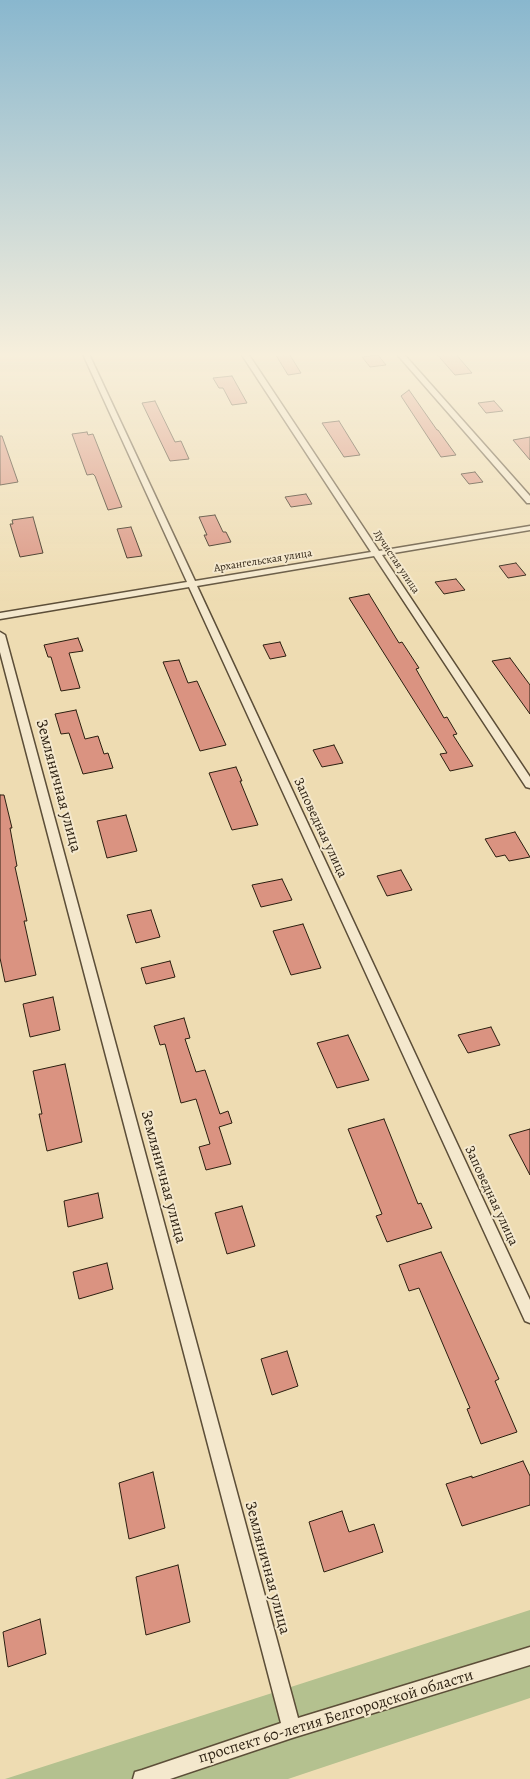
<!DOCTYPE html>
<html>
<head>
<meta charset="utf-8">
<style>
  body { margin:0 }
  canvas { display:block; background:#eedcb2 }
</style>
</head>
<body>
<canvas width="530" height="1779"></canvas>
<script>
const context = document.querySelector('canvas').getContext('2d');
context.lineJoin = 'round';
function fillPath(path, color) { context.fillStyle = color; context.fill(path, 'evenodd'); }
const shape = rows => new Path2D(rows.map(r => 'M' + r).join(''));
function strokePath(path, color, width, dash) { context.strokeStyle = color; context.lineWidth = width; context.lineCap = dash ? 'butt' : 'round'; context.setLineDash(dash || []); context.stroke(path); }
function label(font, color, halo, rows, align = 'center') {
  context.font = font + ' Alegreya,serif'; context.lineWidth = 4; context.setLineDash([]); context.textBaseline = 'middle'; context.strokeStyle = halo; context.fillStyle = color; for (const [text, x, y, turn = 0] of rows) {
    context.save(); context.translate(x, y); context.rotate((+turn || 0) * Math.PI / 180); context.textAlign = isNaN(turn) ? turn : align; if (halo) context.strokeText(text, 0, 0); context.fillText(text, 0, 0); context.restore();
  }
}
fillPath(shape([
  [530,1610,530,1698,288,1779,5,1779]
]), '#b4c18f');
const building = shape([
  [274,352,288,352,301,373,288,375,274,352],
  [435,352,454,352,472,373,455,375,435,352],
  [378,355,386,365,370,367,362,357,378,355],
  [232,376,247,403,232,405,223,388,219,388,213,378,232,376],
  [409,390,437,430,438,430,456,455,441,457,401,396,409,390],
  [155,401,175,442,181,441,189,459,170,461,142,403,155,401],
  [494,401,503,411,486,413,478,403,494,401],
  [339,421,360,455,344,457,322,423,339,421],
  [87,432,88,435,93,434,122,507,108,510,95,476,93,474,87,475,72,434,87,432],
  [0,436,2,436,18,482,0,485,0,436],
  [530,437,530,460,513,440,530,437],
  [475,472,483,482,469,484,461,474,475,472],
  [306,494,312,504,291,507,285,497,306,494],
  [215,515,223,532,226,532,231,542,209,546,204,535,207,535,199,517,215,515],
  [33,517,43,553,20,557,10,524,13,524,12,520,33,517],
  [131,527,142,556,127,558,117,529,131,527],
  [516,563,526,575,508,578,499,566,516,563],
  [456,579,465,590,444,594,435,582,456,579],
  [369,594,399,643,402,642,419,668,416,669,444,718,447,717,457,734,453,735,473,766,450,771,440,754,447,753,349,598,369,594],
  [78,638,83,651,69,653,80,688,61,691,51,657,48,657,44,645,78,638],
  [280,642,286,656,270,659,263,645,280,642],
  [510,658,530,685,530,714,492,661,510,658],
  [179,660,188,683,197,681,226,745,200,751,163,662,179,660],
  [76,710,85,739,98,736,104,754,108,753,113,768,83,774,69,733,61,734,55,714,76,710],
  [334,745,343,763,322,767,313,750,334,745],
  [236,767,242,781,240,781,258,825,232,830,209,773,236,767],
  [0,795,4,795,12,828,10,828,17,866,15,867,27,921,24,921,36,975,5,982,0,958,0,795],
  [126,815,137,851,107,858,97,821,126,815],
  [515,832,530,857,509,861,505,855,496,857,485,839,515,832],
  [401,870,412,890,387,896,377,876,401,870],
  [282,879,292,900,261,907,252,885,282,879],
  [151,910,160,937,136,943,127,915,151,910],
  [303,924,321,968,291,975,273,931,303,924],
  [170,961,175,977,146,984,141,968,170,961],
  [53,997,60,1030,30,1037,23,1004,53,997],
  [184,1018,190,1038,185,1039,196,1072,205,1070,220,1114,228,1111,232,1123,219,1127,231,1164,206,1170,199,1147,210,1144,196,1099,181,1103,165,1044,160,1045,154,1026,184,1018],
  [491,1027,500,1045,468,1053,458,1035,491,1027],
  [348,1035,369,1080,337,1088,317,1043,348,1035],
  [65,1064,82,1142,47,1151,39,1114,42,1114,33,1071,65,1064],
  [384,1119,418,1204,421,1203,432,1228,387,1242,376,1216,382,1214,348,1129,384,1119],
  [530,1129,530,1175,509,1135,530,1129],
  [98,1193,103,1218,68,1227,64,1201,98,1193],
  [242,1206,255,1246,227,1254,215,1213,242,1206],
  [441,1252,499,1379,495,1381,517,1432,481,1444,467,1409,470,1408,419,1288,409,1291,399,1265,441,1252],
  [107,1263,113,1289,79,1299,73,1272,107,1263],
  [287,1351,298,1386,272,1395,261,1359,287,1351],
  [523,1461,530,1476,530,1505,462,1526,446,1484,472,1476,472,1478,523,1461],
  [153,1472,165,1528,129,1539,119,1483,153,1472],
  [342,1511,349,1532,374,1524,383,1552,324,1572,309,1522,342,1511],
  [178,1565,190,1622,146,1635,136,1577,178,1565],
  [40,1619,46,1654,8,1667,3,1632,40,1619]
]);
fillPath(building, '#da9381');
strokePath(building, '#2b1f10', 1);
const minor = shape([
  [82,352,88,352,195,581,371,552,240,352,247,352,379,551,530,526,530,530,382,555,530,777,530,788,526,787,374,556,197,586,530,1300,530,1323,525,1321,189,587,0,619,0,613,187,582,82,352],
  [395,352,402,352,530,496,530,503,527,503,395,352],
  [0,632,5,635,298,1718,530,1647,530,1665,292,1738,170,1779,133,1779,135,1772,142,1770,281,1723,0,652,0,632]
]);
strokePath(minor, '#5c4e38', 3);
fillPath(minor, '#f4e8cd');
const sky = context.createLinearGradient(0, 0, 0, 601);
sky.addColorStop(0, '#89b7ce');
sky.addColorStop(0.59, '#f7efdc');
sky.addColorStop(1, '#f7efdc00');
context.fillStyle = sky;
context.fillRect(0, 0, 530, 601);
label('11px', '#2b1f10', '#f4e8cd', [
  ["Архангельская улица",263,561,-9],
  ["Лучистая улица",396,562,56]
]);
label('14px', '#2b1f10', '#f4e8cd', [
  ["Заповедная улица",320,828,65],
  ["Заповедная улица",491,1196,65]
]);
label('16px', '#2b1f10', '#f4e8cd', [
  ["Земляничная улица",58,786,75],
  ["Земляничная улица",163,1177,75],
  ["Земляничная улица",267,1568,75],
  ["проспект 60-летия Белгородской области",336,1717,-17]
]);
</script>
</body>
</html>
